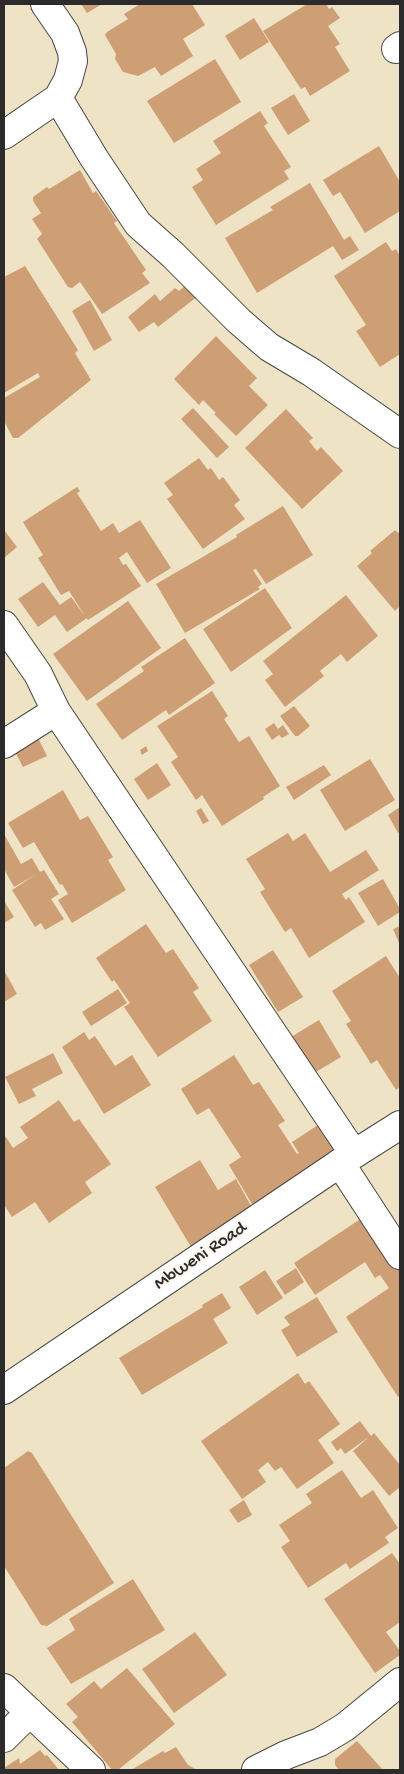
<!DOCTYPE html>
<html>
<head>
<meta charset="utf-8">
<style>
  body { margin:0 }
  #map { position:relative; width:404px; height:1774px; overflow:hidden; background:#efe3c6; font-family:"Gochi Hand",sans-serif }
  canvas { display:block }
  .frame { position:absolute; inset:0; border:5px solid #2b2b2b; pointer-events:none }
</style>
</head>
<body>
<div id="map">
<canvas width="404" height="1774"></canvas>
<div class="frame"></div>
</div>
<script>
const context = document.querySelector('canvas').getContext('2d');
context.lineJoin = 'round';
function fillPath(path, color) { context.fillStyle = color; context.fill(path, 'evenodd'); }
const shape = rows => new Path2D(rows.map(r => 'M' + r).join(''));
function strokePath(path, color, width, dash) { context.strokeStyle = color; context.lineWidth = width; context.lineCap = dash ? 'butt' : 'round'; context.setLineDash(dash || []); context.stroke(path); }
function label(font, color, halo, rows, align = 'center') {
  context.font = font + ' "Gochi Hand",sans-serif'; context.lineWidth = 4; context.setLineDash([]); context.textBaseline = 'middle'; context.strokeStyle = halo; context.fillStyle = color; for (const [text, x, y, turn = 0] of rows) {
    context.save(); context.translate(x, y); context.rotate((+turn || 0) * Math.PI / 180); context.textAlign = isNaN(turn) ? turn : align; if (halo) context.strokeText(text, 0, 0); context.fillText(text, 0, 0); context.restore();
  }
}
fillPath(shape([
  [81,4,102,4,87,13],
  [140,4,192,4,205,25,183,39,193,56,161,76,155,67,138,76,123,72,115,59,116,54,105,35,107,32,128,19,124,14],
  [307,4,326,4,329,9,332,7,340,18,328,26,340,44,335,47,350,71,310,96,305,87,301,89,263,31],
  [254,18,269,42,240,60,225,36],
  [215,59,241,102,174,143,147,101],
  [294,94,310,121,288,135,271,108],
  [260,111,268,123,264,126,291,167,284,171,289,179,216,225,192,187,203,180,196,169,221,153,213,141],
  [379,146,400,182,400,211,365,233,340,192,333,196,323,180],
  [80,170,93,193,96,191,117,221,114,223,146,270,142,273,150,283,102,314,80,282,72,288,68,287,37,239,42,234,32,219,41,213,33,201,33,197,47,187,49,189],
  [310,183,344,240,350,236,359,250,342,260,333,246,257,293,225,238,273,210,270,207],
  [386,242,392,251,396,249,400,256,400,354,380,367,356,331,366,325,334,276],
  [25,266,78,350,75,353,91,380,18,438,13,438,4,421,4,398,40,377,38,373,4,393,4,277],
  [188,283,198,296,158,327,154,322,139,332,128,317,155,294,160,301,175,288,179,291],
  [90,300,112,340,94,351,72,311],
  [216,336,257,378,249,386,268,405,236,436,214,414,216,413,203,400,199,405,174,379],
  [193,408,229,447,217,458,181,419],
  [286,409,313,438,309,441,317,451,321,447,343,471,302,509,245,448],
  [199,458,208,470,211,468,219,480,223,477,240,500,234,505,245,519,203,549,167,499,173,495,164,483],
  [77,487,80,491,77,493,101,531,113,523,119,533,140,520,171,568,147,583,127,552,119,558,123,565,126,564,141,586,88,620,87,618,67,632,55,615,38,627,18,599,43,582,60,605,71,597,85,616,69,591,61,595,38,558,43,555,23,522],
  [283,506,313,555,266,584,256,569,253,570,262,584,258,587,260,589,185,633,156,584,237,537,236,535],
  [4,530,17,547,4,558],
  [395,530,398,533,400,532,400,606,395,611,357,566,372,553,370,551],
  [265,588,292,628,231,672,203,629],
  [346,595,378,636,347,662,341,654,320,671,324,676,285,707,265,680,273,674,263,661],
  [128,601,161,648,87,701,53,654],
  [185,638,215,683,169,715,166,710,122,740,96,704,144,671,141,667],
  [212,691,228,716,224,719,239,742,249,736,280,786,263,797,264,799,222,826,202,795,196,800,171,762,178,757,157,726],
  [294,706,310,726,298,736,295,736,280,716],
  [274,723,278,729,283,725,289,734,282,738,279,735,272,740,265,729],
  [36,734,47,756,23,767,12,746],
  [146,746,148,751,142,755,140,750],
  [370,759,395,800,345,831,320,790],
  [157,763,171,785,148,800,134,779],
  [324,765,331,775,294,800,286,787],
  [63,790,80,820,88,816,113,857,108,860,126,890,72,923,58,900,68,894,62,884,60,885,34,842,23,848,8,823],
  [400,807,400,831,398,833,388,815],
  [201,808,209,821,203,824,196,811],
  [288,833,293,841,305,833,330,872,366,850,379,870,342,894,346,900,349,897,365,922,309,958,291,928,285,932,260,892,265,889,246,859],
  [4,834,21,864,32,858,40,872,44,870,59,894,51,899,64,919,45,930,41,923,35,927,12,890,35,875,14,887,4,869],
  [383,879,400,909,400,912,378,926,358,893],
  [4,901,14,917,4,923],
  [146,924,166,953,173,949,199,988,193,992,212,1021,158,1057,124,1007,130,1003,114,980,112,982,96,958],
  [400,926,400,945,393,929],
  [273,950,303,997,278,1012,249,965],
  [386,956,400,978,400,1087,396,1090,377,1060,371,1064,368,1059,346,1024,351,1021,332,991],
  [4,970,17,994,4,1002],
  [118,989,127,1003,91,1026,82,1012],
  [319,1020,341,1057,314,1073,291,1037],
  [84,1032,89,1040,95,1036,115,1066,132,1055,151,1085,104,1114,62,1047],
  [53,1053,63,1073,32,1089,36,1096,19,1104,5,1077],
  [234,1055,253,1085,259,1082,285,1121,278,1125,297,1154,299,1153,292,1142,318,1125,335,1152,256,1211,229,1165,241,1157,209,1108,197,1115,181,1089],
  [59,1100,74,1122,79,1119,111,1164,85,1182,92,1193,49,1223,35,1202,12,1217,4,1205,4,1138,6,1137,13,1148,28,1138,20,1127],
  [200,1160,218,1190,236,1179,255,1213,222,1226,217,1230,218,1231,191,1247,155,1187],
  [368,1214,387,1249,400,1269,400,1395,398,1397,346,1317,389,1288,380,1275,375,1278,365,1262,315,1295,294,1263],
  [296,1268,304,1282,285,1295,276,1281],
  [265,1270,283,1298,257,1315,239,1287],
  [222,1293,231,1308,213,1319,228,1343,142,1395,119,1358,203,1307,202,1305],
  [317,1297,338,1332,297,1357,281,1330,290,1325,284,1317],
  [298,1373,305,1384,309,1381,340,1424,318,1440,334,1463,297,1489,281,1467,275,1471,268,1462,258,1470,266,1482,242,1499,201,1441],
  [360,1421,371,1436,374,1433,400,1465,400,1487,389,1496,353,1451,369,1437,345,1454,341,1448,337,1451,331,1442],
  [28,1451,32,1453,114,1583,47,1626,41,1625,4,1566,4,1468],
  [342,1470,361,1498,373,1490,398,1528,385,1537,389,1543,350,1569,346,1563,308,1588,281,1547,290,1541,279,1525,312,1503,306,1494],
  [244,1500,252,1515,238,1523,229,1510],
  [392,1553,400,1564,400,1622,386,1632,400,1651,400,1655,375,1673,324,1599],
  [133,1579,165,1630,71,1684,47,1648,75,1630,69,1619],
  [195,1632,227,1675,174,1713,142,1669],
  [127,1668,175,1724,118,1770,112,1770,72,1722,78,1717,66,1704,94,1681,101,1689],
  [357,1741,383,1770,339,1770,335,1765,335,1759],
  [176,1747,188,1765,197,1770,131,1770,163,1751,165,1753],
  [40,1750,45,1756,47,1755,59,1770,4,1770,4,1768,19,1758,20,1764]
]), '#ce9f74');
const street = shape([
  [396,49,400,46],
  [58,98,94,158,138,224,173,255,239,321,269,347,311,372,400,434],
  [4,135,58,98,68,80,73,61,72,52,65,33,45,4],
  [4,625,38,674,56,711,354,1154],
  [4,744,56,711],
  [340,1163,400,1255],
  [4,1688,91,1770],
  [4,1738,30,1712],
  [256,1770,286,1755,320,1742,345,1727,400,1682]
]);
const secondary = shape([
  [4,1390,340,1163,400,1125]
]);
strokePath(street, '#484742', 30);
strokePath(secondary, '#484742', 30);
strokePath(street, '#fff', 28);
strokePath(secondary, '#fff', 28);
label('19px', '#2b2b2b', '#fbf7ec', [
  ["Mbweni Road",201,1257,-34]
]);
</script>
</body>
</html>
